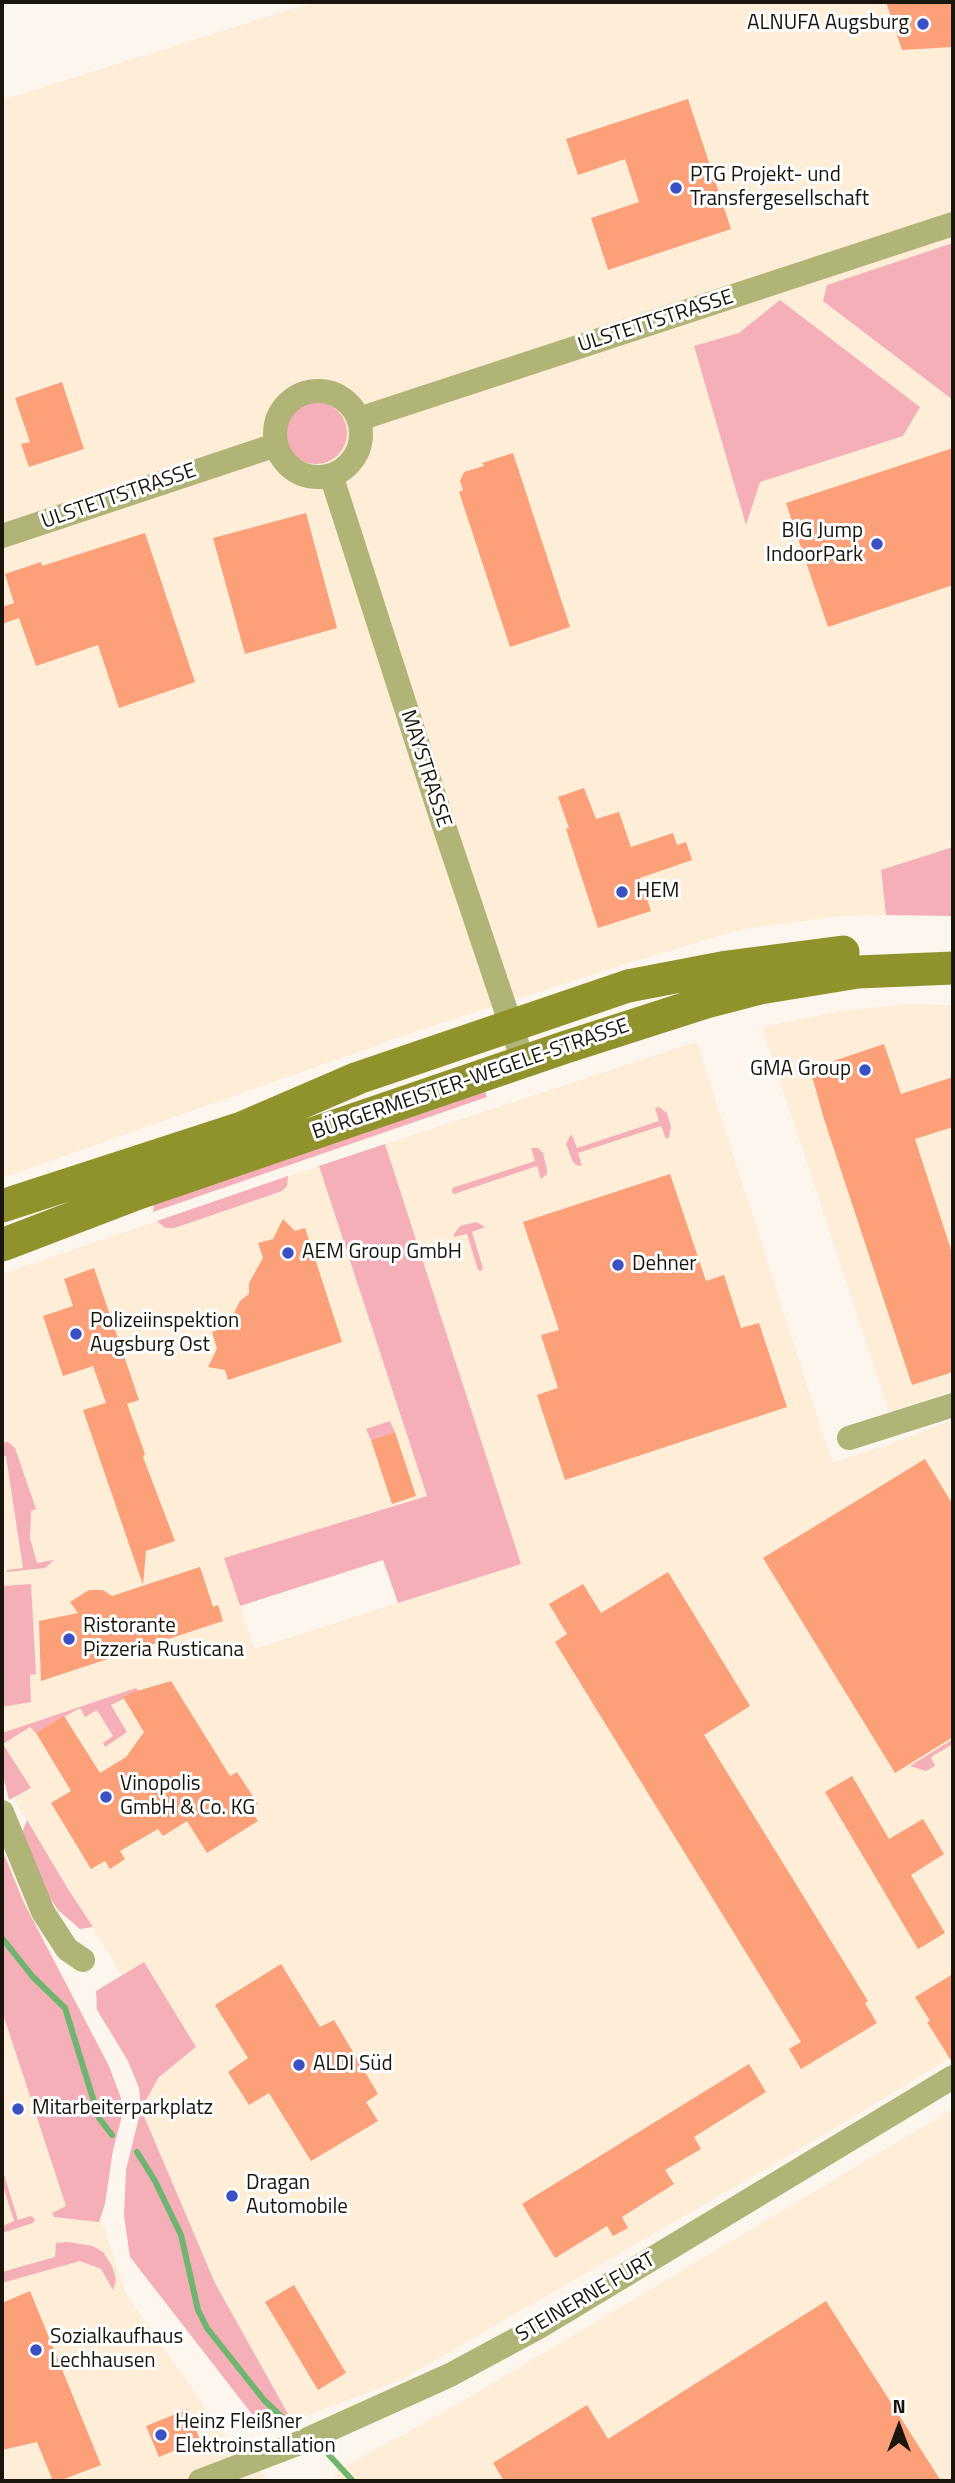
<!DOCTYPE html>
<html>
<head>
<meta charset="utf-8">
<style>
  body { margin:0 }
  #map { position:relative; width:955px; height:2483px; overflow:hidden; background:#fdf6ee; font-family:"Titillium Web",sans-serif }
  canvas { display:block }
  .frame { position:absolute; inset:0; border:4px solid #1a150d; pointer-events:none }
  .north { position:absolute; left:864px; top:2392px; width:70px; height:70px; -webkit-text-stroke:5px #fff; paint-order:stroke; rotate:0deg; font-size:19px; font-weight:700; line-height:28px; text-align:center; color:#1a150d }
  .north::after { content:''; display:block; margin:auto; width:24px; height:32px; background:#1a150d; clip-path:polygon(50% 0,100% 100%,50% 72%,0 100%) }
</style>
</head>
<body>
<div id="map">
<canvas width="955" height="2483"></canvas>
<div class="frame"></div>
<div class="north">N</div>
</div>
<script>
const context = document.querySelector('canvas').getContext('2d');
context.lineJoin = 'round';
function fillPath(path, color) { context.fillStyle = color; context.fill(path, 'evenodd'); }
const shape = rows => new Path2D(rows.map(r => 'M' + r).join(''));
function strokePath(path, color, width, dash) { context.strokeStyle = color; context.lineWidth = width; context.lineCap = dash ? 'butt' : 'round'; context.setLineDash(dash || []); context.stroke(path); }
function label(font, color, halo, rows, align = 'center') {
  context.font = font + ' "Titillium Web",sans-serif'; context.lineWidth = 6; context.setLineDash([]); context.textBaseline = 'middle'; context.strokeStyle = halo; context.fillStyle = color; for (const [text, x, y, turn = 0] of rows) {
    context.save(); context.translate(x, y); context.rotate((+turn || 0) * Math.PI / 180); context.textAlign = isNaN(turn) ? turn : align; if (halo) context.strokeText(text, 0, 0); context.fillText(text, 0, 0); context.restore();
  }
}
fillPath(shape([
  [315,2,953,2,953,916,909,914,840,916,743,929,635,961,417,1031,2,1178,2,100],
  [909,1004,953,1005,953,1391,889,1412,762,1027,841,1011],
  [697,1042,832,1463,894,1443,953,1419,953,2056,807,2145,399,2381,292,2421,215,2283,141,2109,159,2077,196,2048,144,1962,122,1975,4,1783,2,1771,2,1274,319,1166,427,1496,225,1558,254,1649,520,1564,385,1144],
  [2,1954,19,1972,126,2294,223,2433,269,2481,2,2481],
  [953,2109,953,2481,340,2481,333,2473,448,2410]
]), '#feeed7');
fillPath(shape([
  [953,243,953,400,823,301,827,285],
  [780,300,920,407,903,436,760,482,746,525,694,346,739,333],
  '285 433a31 31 0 1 1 62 0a31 31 0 1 1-62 0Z',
  [953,847,953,916,886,915,881,870],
  [483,1084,487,1097,153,1212,154,1203],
  [659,1107,667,1113,671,1127,669,1137,666,1139,661,1126,578,1153,582,1166,576,1165,572,1160,566,1144,570,1136,572,1135,577,1148,659,1121,655,1108],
  [385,1144,521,1564,398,1603,383,1560,240,1606,224,1558,427,1496,319,1166],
  [531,1148,538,1148,543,1153,547,1170,547,1174,541,1179,537,1166,454,1194,452,1192,452,1188,535,1161],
  [288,1176,287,1186,282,1191,198,1220,174,1228,165,1228,157,1221],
  [476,1222,485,1227,472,1232,483,1268,481,1271,478,1270,467,1234,454,1237,454,1234,460,1226],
  [390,1421,395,1432,371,1440,366,1429],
  [8,1442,15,1448,36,1509,31,1511,30,1538,37,1563,54,1560,45,1568,7,1572,7,1570,23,1568,6,1456,2,1456,2,1443],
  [31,1584,36,1674,30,1675,31,1702,2,1707,2,1586],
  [136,1688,139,1691,111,1705,127,1732,105,1747,103,1743,113,1736,97,1710,85,1717,80,1708,36,1733,30,1727,3,1744,31,1788,9,1800,2,1771,2,1733],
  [953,1739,953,1744,931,1757,935,1766,926,1771,910,1766],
  [27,1820,68,1889,93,1927,80,1929,58,1910,47,1894,21,1835],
  [2,1849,24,1903,109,2066,121,2098,121,2120,113,2150,105,2204,99,2222,54,2217,52,2213,66,2206,2,2011],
  [144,1962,196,2047,159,2077,141,2109,215,2283,292,2421,265,2431,130,2257,124,2216,126,2170,141,2109,139,2088,128,2061,97,2010,96,1991],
  [2,2168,18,2220,31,2216,35,2219,33,2223,5,2232,2,2231,2,2226,14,2221,2,2182],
  [68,2242,93,2246,103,2252,112,2266,116,2280,113,2290,101,2269,80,2261,2,2283,2,2272,55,2257,56,2243]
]), '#f5afb8');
strokePath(shape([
  [2,1938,33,1977,65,2008,99,2118,112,2135],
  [137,2152,155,2181,181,2235,198,2310,207,2328,264,2400,286,2421],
  [329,2455,353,2481]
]), '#70b56f', 6);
fillPath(shape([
  [886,2,953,2,953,47,902,50],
  [688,99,731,229,608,270,591,218,639,202,625,159,578,175,566,139],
  [62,382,84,449,29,467,21,444,30,442,15,398],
  [953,448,953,585,828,627,786,503],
  [513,453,570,627,510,647,459,492,463,490,460,481,464,472,484,466,482,463],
  [306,513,337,628,245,654,213,538],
  [145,533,195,682,119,708,98,645,36,666,19,618,2,624,2,607,14,603,5,574,41,562,42,566],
  [584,788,596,819,619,812,631,847,673,833,677,845,686,842,692,860,640,878,651,911,598,928,566,829,569,828,558,797],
  [884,1044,901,1094,953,1077,953,1127,915,1139,953,1256,953,1372,912,1385,824,1119,810,1069],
  [670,1174,706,1281,724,1275,741,1328,759,1323,787,1407,565,1480,537,1395,558,1388,541,1335,559,1330,523,1222],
  [283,1219,295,1231,305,1228,342,1342,228,1380,225,1370,208,1367,217,1349,212,1332,227,1327,240,1301,249,1294,249,1283,263,1258,258,1243,273,1239],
  [94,1268,139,1400,127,1404,145,1454,143,1457,175,1541,146,1551,143,1585,83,1410,106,1403,93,1366,63,1376,43,1316,73,1306,64,1279],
  [395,1432,416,1496,392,1504,371,1440],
  [925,1459,953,1505,953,1737,895,1773,763,1558],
  [200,1567,213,1607,218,1605,223,1621,41,1681,39,1621,78,1613,70,1602,89,1590,103,1590,112,1596],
  [668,1572,750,1706,704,1735,868,2001,865,2003,877,2023,801,2069,789,2049,801,2042,555,1642,567,1634,549,1604,583,1584,601,1613],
  [171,1681,230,1776,237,1772,258,1804,250,1810,258,1821,207,1853,187,1821,163,1836,158,1829,120,1851,125,1859,110,1869,105,1861,91,1869,51,1803,71,1791,36,1733,64,1716,100,1773,126,1757,144,1732,123,1697,134,1692],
  [852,1776,889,1839,923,1819,944,1854,911,1875,945,1933,918,1949,825,1792],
  [281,1964,320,2027,334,2020,378,2094,366,2102,378,2121,311,2161,269,2093,249,2105,228,2072,248,2058,215,2005],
  [953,1974,953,2062,952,2062,927,2022,930,2021,915,1997],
  [749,2064,766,2092,694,2137,701,2149,665,2170,674,2184,622,2217,628,2228,613,2236,607,2226,555,2258,522,2204],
  [294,2285,346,2373,318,2390,265,2302],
  [30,2291,101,2465,59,2481,53,2481,37,2442,2,2450,2,2303],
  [826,2301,941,2481,504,2481,493,2463,587,2405,608,2439],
  [188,2409,200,2440,159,2457,146,2426]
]), '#fba079');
strokePath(shape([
  '275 434a43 43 0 1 1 86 0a43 43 0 1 1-86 0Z',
  [359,419,953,224],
  [331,475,442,820,523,1061],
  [2,536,276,445],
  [849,1438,953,1405],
  [2,1812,43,1912,67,1949,83,1960],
  [200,2481,297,2444,450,2375,539,2327,953,2077]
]), '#b1b477', 24);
strokePath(shape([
  [2,1206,242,1128,358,1078,628,986,727,967,843,952],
  [2,1245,133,1195,566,1047,706,1002,760,988,858,972,953,968]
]), '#90922b', 33);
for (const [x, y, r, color] of [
  [923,24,7,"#3b51c3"],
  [676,188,7,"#3b51c3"],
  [877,544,7,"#3b51c3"],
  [622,892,7,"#3b51c3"],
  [865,1070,7,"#3b51c3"],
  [288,1253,7,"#3b51c3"],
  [618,1265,7,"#3b51c3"],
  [76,1334,7,"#3b51c3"],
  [69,1639,7,"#3b51c3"],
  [106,1797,7,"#3b51c3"],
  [299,2065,7,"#3b51c3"],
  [18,2109,7,"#3b51c3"],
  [232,2196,7,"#3b51c3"],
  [36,2350,7,"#3b51c3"],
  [161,2435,7,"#3b51c3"]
]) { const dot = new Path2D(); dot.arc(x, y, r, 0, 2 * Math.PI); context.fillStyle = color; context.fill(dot); strokePath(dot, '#fff', 2.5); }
label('21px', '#1a150d', '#fff', [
  ["ALNUFA Augsburg",909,24,"right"],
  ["PTG Projekt- und",690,176],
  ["Transfergesellschaft",690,200],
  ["BIG Jump",863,532,"right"],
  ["IndoorPark",863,556,"right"],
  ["HEM",636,892],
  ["GMA Group",851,1070,"right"],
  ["AEM Group GmbH",302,1253],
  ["Dehner",632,1265],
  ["Polizeiinspektion",90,1322],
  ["Augsburg Ost",90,1346],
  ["Ristorante",83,1627],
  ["Pizzeria Rusticana",83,1651],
  ["Vinopolis",120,1785],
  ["GmbH & Co. KG",120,1809],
  ["ALDI Süd",313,2065],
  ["Mitarbeiterparkplatz",32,2109],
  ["Dragan",246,2184],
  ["Automobile",246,2208],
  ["Sozialkaufhaus",50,2338],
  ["Lechhausen",50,2362],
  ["Heinz Fleißner",175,2423],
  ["Elektroinstallation",175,2447]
], 'left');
label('21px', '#1a150d', '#fff', [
  ["ULSTETTSTRASSE",656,322,-18],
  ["ULSTETTSTRASSE",119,497,-19],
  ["MAYSTRASSE",425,769,72],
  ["BÜRGERMEISTER-WEGELE-STRASSE",471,1080,-19],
  ["STEINERNE FURT",586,2298,-30]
]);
</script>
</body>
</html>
